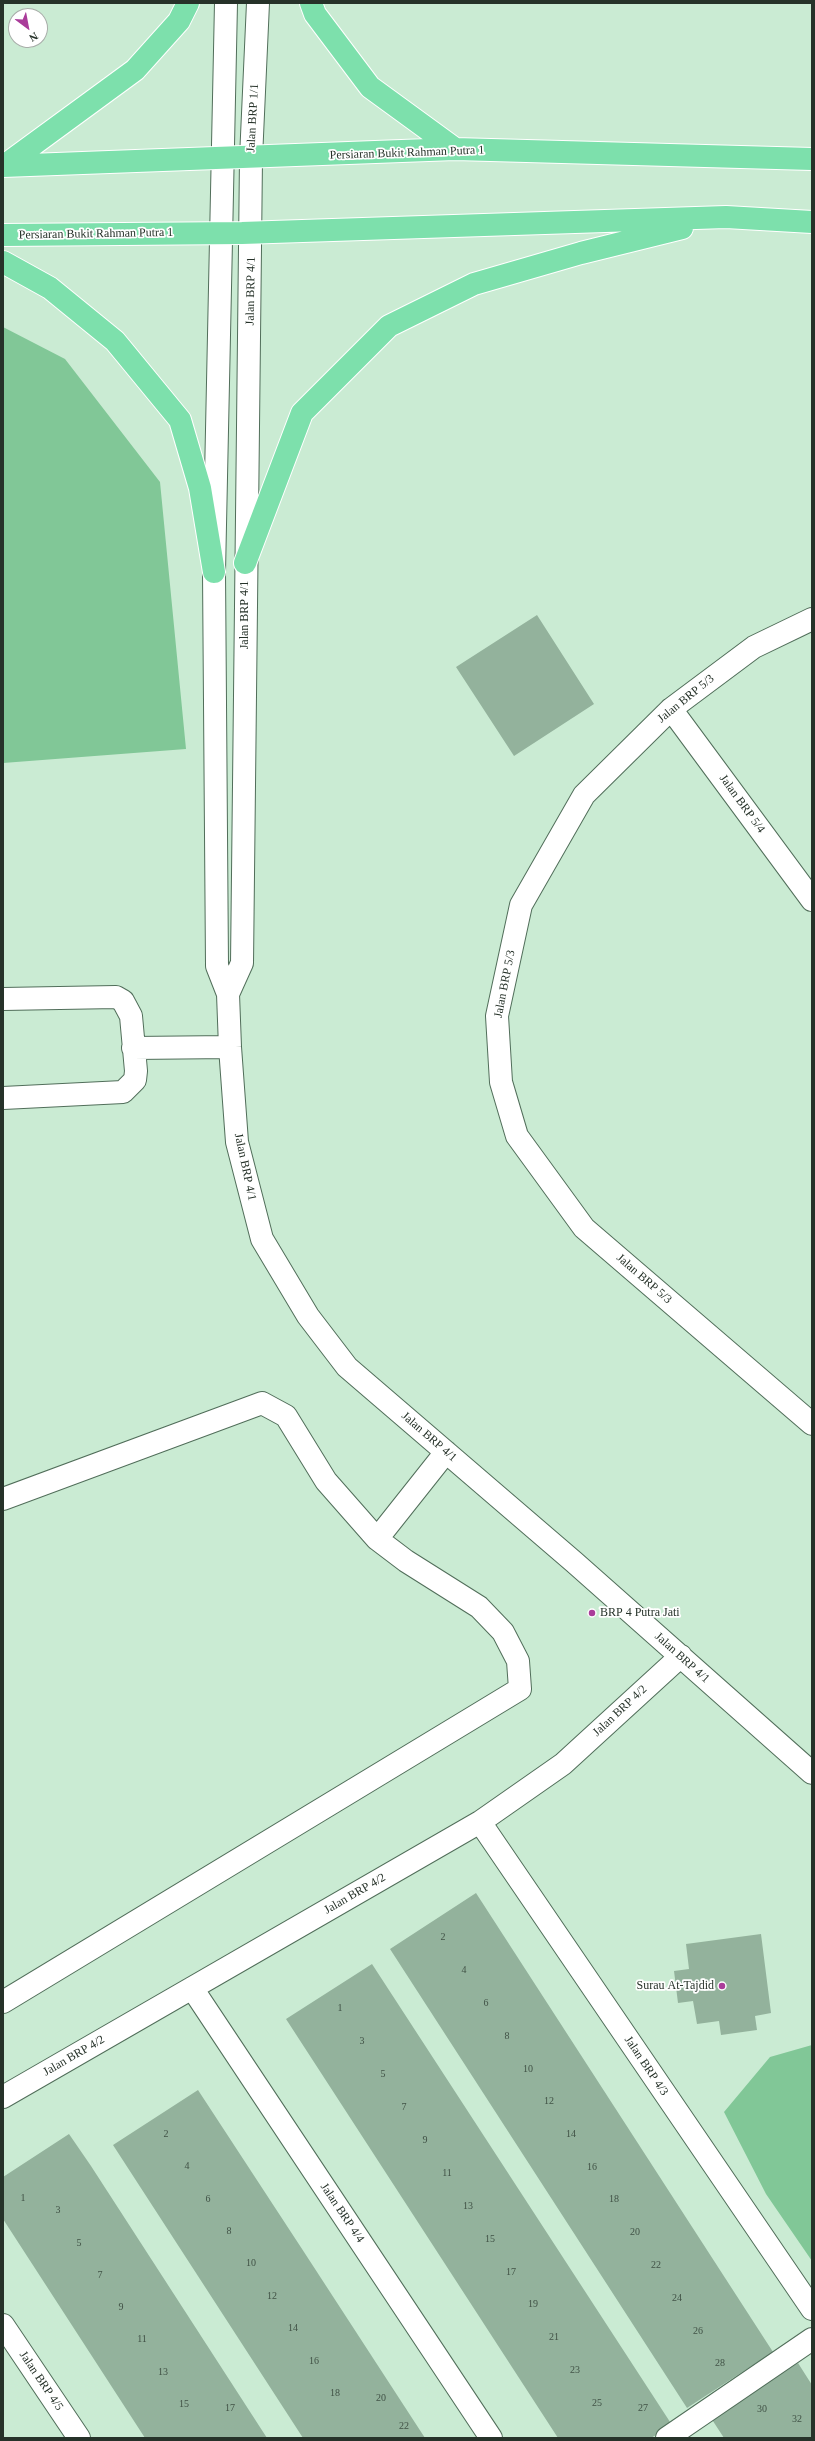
<!DOCTYPE html>
<html>
<head>
<meta charset="utf-8">
<style>
  body { margin:0 }
  #map { position:relative; width:815px; height:2441px; overflow:hidden; background:#caebd3; font-family:Georgia,serif }
  canvas { display:block }
  .frame { position:absolute; inset:0; border:4px solid #263229; pointer-events:none }
  .north { position:absolute; left:8px; top:8px; width:40px; height:40px; box-sizing:border-box; background:#fff; border:1px solid #a8ada9; border-radius:50%; rotate:148deg; font-size:11px; font-weight:700; line-height:16px; text-align:center; color:#263229 }
  .north::after { content:''; display:block; margin:auto; width:14px; height:18px; background:#aa3c9a; clip-path:polygon(50% 0,100% 100%,50% 72%,0 100%) }
</style>
</head>
<body>
<div id="map">
<canvas width="815" height="2441"></canvas>
<div class="frame"></div>
<div class="north">N</div>
</div>
<script>
const context = document.querySelector('canvas').getContext('2d');
context.lineJoin = 'round';
function fillPath(path, color) { context.fillStyle = color; context.fill(path, 'evenodd'); }
const shape = rows => new Path2D(rows.map(r => 'M' + r).join(''));
function strokePath(path, color, width, dash) { context.strokeStyle = color; context.lineWidth = width; context.lineCap = dash ? 'butt' : 'round'; context.setLineDash(dash || []); context.stroke(path); }
function label(font, color, halo, rows, align = 'center') {
  context.font = font + ' Georgia,serif'; context.lineWidth = 3.5; context.setLineDash([]); context.textBaseline = 'middle'; context.strokeStyle = halo; context.fillStyle = color; for (const [text, x, y, turn = 0] of rows) {
    context.save(); context.translate(x, y); context.rotate((+turn || 0) * Math.PI / 180); context.textAlign = isNaN(turn) ? turn : align; if (halo) context.strokeText(text, 0, 0); context.fillText(text, 0, 0); context.restore();
  }
}
fillPath(shape([
  [3,327,65,359,160,482,186,749,3,763],
  [812,2045,812,2261,766,2194,724,2112,770,2057]
]), '#81c797');
fillPath(shape([
  [537,615,594,704,514,756,456,667],
  [476,1893,773,2352,687,2408,390,1949],
  [761,1934,771,2013,755,2016,757,2030,721,2035,719,2021,697,2024,693,2001,678,2003,674,1971,689,1969,686,1944],
  [372,1964,672,2425,651,2438,558,2438,286,2019],
  [198,2090,304,2252,425,2438,303,2438,113,2145],
  [69,2134,91,2166,267,2438,145,2438,3,2219,3,2177],
  [798,2363,812,2385,812,2438,724,2438,711,2418]
]), '#93b29c');
const minor = shape([
  [226,3,214,572,217,966,228,994,230,1047,237,1142,262,1239,308,1316,347,1367,574,1562,812,1773],
  [812,619,754,647,671,709,584,795,521,905,497,1016,501,1082,517,1136,584,1228,812,1424],
  [671,709,812,900],
  [228,994,242,963,251,158,258,3],
  [3,999,116,997,123,1001,131,1016,136,1071,135,1080,123,1092,3,1098],
  [133,1048,230,1047],
  [3,1499,262,1403,286,1416,326,1481,377,1539,406,1561,479,1607,503,1632,518,1661,520,1689,3,2002],
  [377,1539,446,1452],
  [480,1822,812,2309],
  [192,1988,491,2438],
  [3,2097,480,1822,563,1764,681,1656],
  [3,2325,79,2438],
  [667,2438,812,2339]
]);
const major = shape([
  [311,3,315,14,370,87,455,149],
  [3,166,455,149,812,159],
  [4,166,135,70,179,21,188,3],
  [3,235,242,233,726,217,812,222],
  [3,262,50,288,115,341,180,420,200,488,214,572],
  [245,563,302,413,389,326,474,284,581,253,682,228]
]);
strokePath(minor, '#516e5a', 24);
strokePath(major, '#fff', 24);
strokePath(minor, '#fff', 22);
strokePath(major, '#7de0ac', 22);
for (const [x, y, r, color] of [
  [592,1613,4,"#aa3c9a"],
  [722,1986,4,"#aa3c9a"]
]) { const dot = new Path2D(); dot.arc(x, y, r, 0, 2 * Math.PI); context.fillStyle = color; context.fill(dot); strokePath(dot, '#fff', 1.5); }
label('10px', '#415246', null, [
  ["2",443,1937],
  ["4",464,1970],
  ["6",486,2003],
  ["1",340,2008],
  ["8",507,2036],
  ["3",362,2041],
  ["10",528,2069],
  ["5",383,2074],
  ["12",549,2101],
  ["7",404,2107],
  ["2",166,2134],
  ["14",571,2134],
  ["9",425,2140],
  ["4",187,2166],
  ["16",592,2167],
  ["11",447,2173],
  ["1",23,2198],
  ["6",208,2199],
  ["18",614,2199],
  ["13",468,2206],
  ["3",58,2210],
  ["8",229,2231],
  ["20",635,2232],
  ["15",490,2239],
  ["5",79,2243],
  ["10",251,2263],
  ["22",656,2265],
  ["17",511,2272],
  ["7",100,2275],
  ["12",272,2296],
  ["24",677,2298],
  ["19",533,2304],
  ["9",121,2307],
  ["14",293,2328],
  ["26",698,2331],
  ["21",554,2337],
  ["11",142,2339],
  ["16",314,2361],
  ["28",720,2363],
  ["23",575,2370],
  ["13",163,2372],
  ["18",335,2393],
  ["20",381,2398],
  ["25",597,2403],
  ["15",184,2404],
  ["17",230,2408],
  ["27",643,2408],
  ["30",762,2409],
  ["32",797,2419],
  ["22",404,2426]
]);
label('12px', '#263229', '#fff', [
  ["Jalan BRP 1/1",253,118,-87],
  ["Persiaran Bukit Rahman Putra 1",407,153,-2],
  ["Persiaran Bukit Rahman Putra 1",96,234,-1],
  ["Jalan BRP 4/1",251,291,-89],
  ["Jalan BRP 4/1",245,615,-90],
  ["Jalan BRP 5/3",686,699,-39],
  ["Jalan BRP 5/4",742,804,54],
  ["Jalan BRP 5/3",505,984,-79],
  ["Jalan BRP 4/1",245,1167,78],
  ["Jalan BRP 5/3",644,1279,41],
  ["Jalan BRP 4/1",429,1437,41],
  ["Jalan BRP 4/1",682,1658,42],
  ["Jalan BRP 4/2",620,1711,-43],
  ["Jalan BRP 4/2",355,1894,-30],
  ["Jalan BRP 4/2",74,2056,-30],
  ["Jalan BRP 4/3",646,2066,56],
  ["Jalan BRP 4/4",342,2213,56],
  ["Jalan BRP 4/5",41,2381,56]
]);
label('12px', '#263229', '#fff', [
  ["BRP 4 Putra Jati",600,1613],
  ["Surau At-Tajdid",714,1986,"right"]
], 'left');
</script>
</body>
</html>
